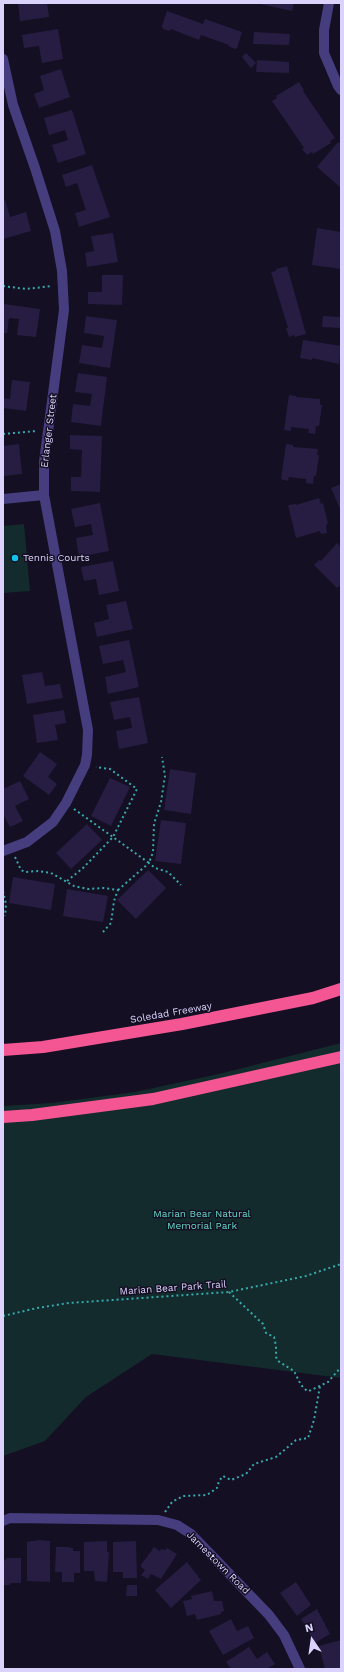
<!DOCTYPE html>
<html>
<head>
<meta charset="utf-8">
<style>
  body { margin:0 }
  #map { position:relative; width:344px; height:1672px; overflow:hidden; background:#140f22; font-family:"Work Sans",sans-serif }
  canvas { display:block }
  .frame { position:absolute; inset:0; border:4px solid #dbd3fc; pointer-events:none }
  .north { position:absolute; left:292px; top:1620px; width:40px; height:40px; -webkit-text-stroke:3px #140f22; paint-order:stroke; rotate:347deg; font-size:11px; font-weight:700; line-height:16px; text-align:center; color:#dbd3fc }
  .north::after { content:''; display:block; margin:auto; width:14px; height:18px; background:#dbd3fc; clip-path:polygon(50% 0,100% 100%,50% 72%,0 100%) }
</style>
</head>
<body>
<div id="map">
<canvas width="344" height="1672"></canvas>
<div class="frame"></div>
<div class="north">N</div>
</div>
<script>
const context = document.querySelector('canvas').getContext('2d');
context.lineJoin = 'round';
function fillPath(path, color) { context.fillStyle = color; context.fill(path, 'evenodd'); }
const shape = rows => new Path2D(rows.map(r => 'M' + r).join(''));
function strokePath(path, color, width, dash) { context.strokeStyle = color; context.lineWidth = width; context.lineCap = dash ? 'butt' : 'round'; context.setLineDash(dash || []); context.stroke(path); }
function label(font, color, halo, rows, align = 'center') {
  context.font = font + ' "Work Sans",sans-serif'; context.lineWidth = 3; context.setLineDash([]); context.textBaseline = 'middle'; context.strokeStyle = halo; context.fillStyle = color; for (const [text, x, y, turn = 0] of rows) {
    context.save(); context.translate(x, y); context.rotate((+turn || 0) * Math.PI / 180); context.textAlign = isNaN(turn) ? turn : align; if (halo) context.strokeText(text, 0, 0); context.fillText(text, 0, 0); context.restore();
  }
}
fillPath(shape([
  [24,524,30,591,3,593,3,526],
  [341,1043,341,1378,152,1354,86,1397,45,1441,3,1456,3,1106,52,1103,135,1092,223,1073]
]), '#132b2c');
fillPath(shape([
  [18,3,47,3,49,17,20,21],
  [267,3,294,3,292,11,260,4],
  [167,11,203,24,205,19,242,32,237,48,235,49,228,46,229,45,201,35,199,40,171,29,170,31,163,29,162,26],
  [58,29,63,59,42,63,39,46,24,48,22,35],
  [254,32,290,34,289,45,253,44],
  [246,53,256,63,251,68,242,57],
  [257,60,289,62,289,73,256,72],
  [61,69,70,97,39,108,34,94,44,90,40,76],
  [299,82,304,90,303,91,335,138,330,141,331,143,313,154,312,152,307,155,302,149,304,148,272,101,277,98,276,96],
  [72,110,86,154,58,163,52,145,68,140,65,130,49,135,44,118],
  [338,142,341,144,341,188,317,167],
  [92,165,110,217,79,227,75,213,86,210,77,183,66,187,62,175],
  [5,200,10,217,26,212,31,231,3,239,3,201],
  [317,228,341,232,341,269,312,265],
  [113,233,118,262,87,267,85,253,94,251,91,236],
  [287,266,306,334,295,337,294,335,289,337,286,328,288,328,271,272,276,271,276,269],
  [102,275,123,275,122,305,88,304,88,292,102,292],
  [3,304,40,309,36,337,17,335,19,319,9,318,7,333,3,333],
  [86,316,117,320,110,368,79,363,82,345,102,348,104,336,84,333],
  [323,316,341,317,341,328,322,327],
  [303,340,341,346,339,364,312,358,312,360,300,358],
  [78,373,107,377,101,426,71,422,73,404,90,406,92,394,75,392],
  [12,380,30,382,26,411,3,408,3,398,10,399],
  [289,395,296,396,296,397,320,399,320,405,322,405,319,426,316,426,315,434,308,433,309,429,291,427,291,431,284,430],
  [70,435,102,436,100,492,71,491,71,477,81,477,82,450,70,449],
  [19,444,22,474,4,476,3,446],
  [286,444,293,445,293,447,318,449,317,455,319,455,316,476,314,476,313,484,306,483,306,479,289,477,288,481,281,479],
  [341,484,341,511,331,488],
  [319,498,321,504,323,503,328,524,326,525,327,533,321,534,320,531,296,538,288,505,296,504,296,505],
  [100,503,109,551,79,557,76,538,93,535,91,524,75,527,71,509],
  [337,543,341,547,341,585,337,588,314,565,319,560,321,561],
  [113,561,119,591,99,595,96,579,84,581,81,567],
  [126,601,133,629,97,637,94,623,109,619,106,605],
  [129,640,139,687,108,694,105,677,126,672,123,660,103,664,99,646],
  [42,672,45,686,60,684,63,698,27,704,22,675],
  [139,697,148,743,119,749,116,731,132,728,130,717,114,720,110,702],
  [64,710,66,723,55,725,58,740,37,743,33,715],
  [40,752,57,764,48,777,57,784,49,795,23,776],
  [170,769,196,773,191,814,164,810],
  [110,778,130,787,111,826,91,816],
  [20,781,29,799,15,806,23,821,10,827,3,814,3,789],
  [161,820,186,823,181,864,155,861],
  [87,824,102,840,71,869,56,853],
  [148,870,166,888,136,919,117,900],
  [13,877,55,884,51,910,9,903],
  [67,889,108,896,103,922,63,916],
  [39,1540,50,1541,50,1582,27,1581,27,1542],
  [107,1541,107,1552,109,1552,107,1582,95,1581,94,1571,84,1571,84,1542],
  [136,1541,137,1578,123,1578,123,1572,113,1572,113,1542],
  [56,1547,70,1547,70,1548,73,1548,73,1551,80,1551,80,1573,74,1573,74,1582,62,1582,62,1572,55,1572],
  [154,1547,160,1551,161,1549,165,1550,167,1548,177,1554,161,1579,151,1574,148,1579,141,1575,145,1570,141,1567,141,1565],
  [7,1558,21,1558,21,1583,10,1583,10,1585,3,1585,3,1562],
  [187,1562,201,1580,171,1608,155,1590],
  [296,1582,311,1605,297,1616,280,1593],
  [127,1585,137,1585,137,1596,126,1596],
  [212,1591,214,1601,222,1601,224,1611,221,1612,221,1614,197,1620,195,1614,187,1616,183,1601,192,1599,191,1596],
  [317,1609,330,1634,315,1643,301,1619],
  [231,1619,237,1631,248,1626,254,1638,223,1655,209,1631],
  [341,1640,341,1669,325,1669,319,1646],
  [249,1647,257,1659,267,1652,275,1664,267,1669,231,1669,226,1662]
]), '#271d42');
strokePath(shape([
  [3,286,26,289,52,286],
  [3,434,37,431],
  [74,809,149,863,153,852,154,824,161,802,165,776,162,757],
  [15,857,21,870,25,872,38,871,51,873,74,886,88,889,104,888,118,890,114,901,111,923,103,932],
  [67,881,83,868,113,837,137,789,110,769,96,767],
  [118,890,149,863,155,868,168,872,181,885],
  [3,891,6,904,5,916],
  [229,1292,263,1324,266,1333,274,1337,276,1346,276,1357,278,1361,294,1371,301,1385,307,1391,309,1391,328,1382,341,1367],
  [3,1316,37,1308,69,1303,229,1292,306,1276,341,1264],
  [165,1512,172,1502,183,1496,207,1495,217,1488,219,1481,223,1476,231,1480,246,1474,254,1464,276,1457,296,1440,308,1438,314,1420,320,1386]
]), '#36aaad', 2, [2, 3]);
strokePath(shape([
  [329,3,324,30,324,53,338,86,341,90],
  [3,59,13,105,35,168,55,231,62,271,64,310,44,462,44,495,88,730,87,755,85,765,66,803,53,822,27,842,3,851],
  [3,499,44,495],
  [3,1521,10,1518,158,1520,177,1525,191,1534,269,1615,284,1635,300,1669]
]), '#453d7e', 10);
strokePath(shape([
  [3,1050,43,1047,182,1024,313,998,341,989],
  [3,1117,32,1115,153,1099,341,1057]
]), '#f45694', 12);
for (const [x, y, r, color] of [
  [15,558,4,"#0fc4ed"]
]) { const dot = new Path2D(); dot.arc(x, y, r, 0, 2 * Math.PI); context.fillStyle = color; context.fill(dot); strokePath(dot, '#140f22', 1.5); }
label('10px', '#dbd3fc', '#140f22', [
  ["Erlanger Street",49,431,-83],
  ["Soledad Freeway",171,1013,-10],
  ["Marian Bear Park Trail",173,1288,-4],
  ["Jamestown Road",218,1563,45]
]);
label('10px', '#dbd3fc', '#140f22', [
  ["Tennis Courts",23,558]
], 'left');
label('10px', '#64d8c5', '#140f22', [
  ["Marian Bear Natural",202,1214],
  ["Memorial Park",202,1226]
]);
</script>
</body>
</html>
